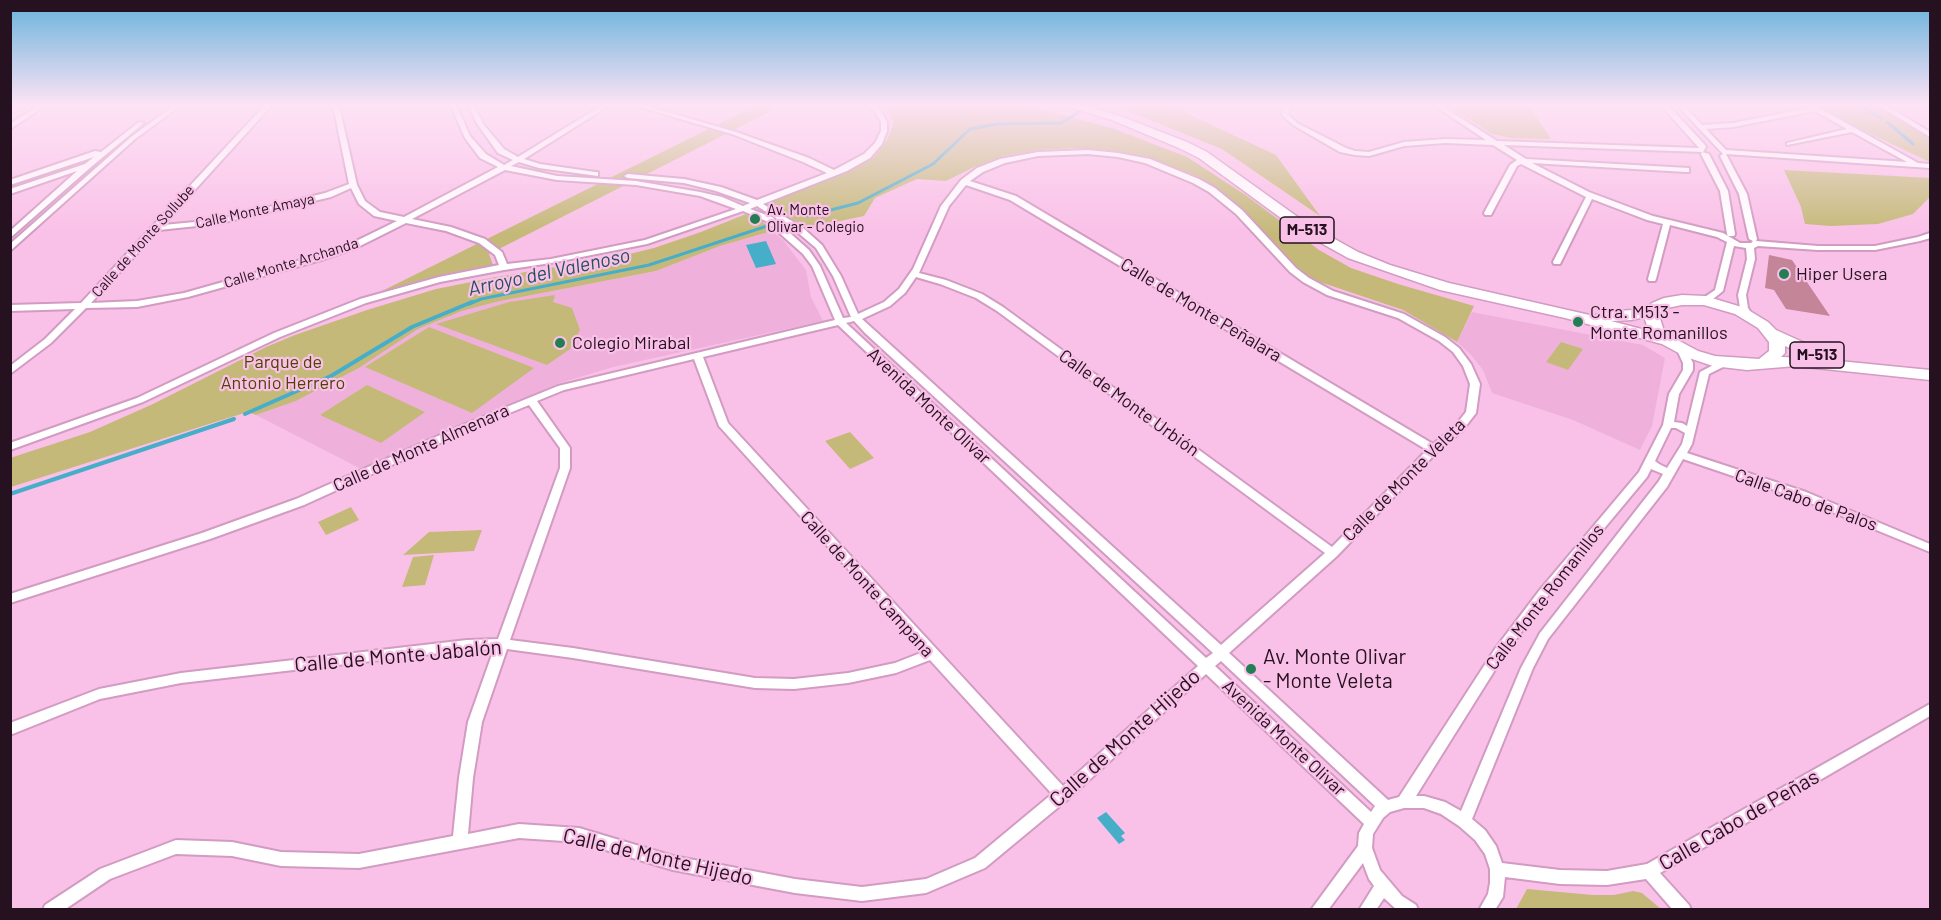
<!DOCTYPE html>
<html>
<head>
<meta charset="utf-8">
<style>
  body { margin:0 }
  #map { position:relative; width:1941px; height:920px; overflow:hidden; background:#fac1e8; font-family:Barlow,sans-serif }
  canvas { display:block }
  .frame { position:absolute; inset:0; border:12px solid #25111f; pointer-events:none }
</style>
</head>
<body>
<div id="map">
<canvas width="1941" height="920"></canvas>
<div class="frame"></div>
</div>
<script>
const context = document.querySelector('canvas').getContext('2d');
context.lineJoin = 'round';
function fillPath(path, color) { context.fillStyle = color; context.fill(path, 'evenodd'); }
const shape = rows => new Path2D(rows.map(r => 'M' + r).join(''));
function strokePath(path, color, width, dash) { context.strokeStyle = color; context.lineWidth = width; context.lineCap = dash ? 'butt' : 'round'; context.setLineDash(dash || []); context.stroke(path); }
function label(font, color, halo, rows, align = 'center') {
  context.font = font + ' Barlow,sans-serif'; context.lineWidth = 4.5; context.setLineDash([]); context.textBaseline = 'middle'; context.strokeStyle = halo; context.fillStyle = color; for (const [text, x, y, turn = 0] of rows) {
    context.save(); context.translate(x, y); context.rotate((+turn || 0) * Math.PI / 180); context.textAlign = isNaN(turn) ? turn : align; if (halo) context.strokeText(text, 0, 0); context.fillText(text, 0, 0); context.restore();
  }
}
fillPath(shape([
  [772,231,783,240,806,270,811,297,823,321,613,367,557,384,365,471,256,415,296,401,359,368,418,329,462,311,496,302,656,271,720,246],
  [1472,312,1643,345,1665,358,1652,426,1640,450,1573,420,1492,393,1483,370,1471,355,1457,342]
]), '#efb1db');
fillPath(shape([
  [759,104,785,104,489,254,493,265,445,274,380,292],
  [876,104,1021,104,1112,128,1187,157,1247,196,1319,250,1351,268,1398,284,1474,306,1457,342,1403,310,1314,280,1298,270,1238,205,1215,187,1195,175,1150,159,1121,153,1078,148,1038,150,1004,156,972,168,946,181,917,179,875,198,864,216,807,228,767,203,874,157,887,140,894,122,886,111],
  [1110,104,1179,104,1184,112,1276,155,1320,216,1222,149],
  [1445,104,1528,104,1551,139,1511,138,1492,134],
  [1817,104,1875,104,1930,138,1930,162,1860,129],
  [1784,170,1930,178,1930,197,1913,214,1878,224,1831,226,1805,224,1801,207],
  [746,214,762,221,772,231,720,246,656,271,496,302,462,311,418,329,359,368,296,401,256,415,248,412,228,418,11,487,10,458,90,432,153,404,266,347,295,335,367,310,436,289,496,277,621,256,654,248,701,232],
  [555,295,553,302,572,308,580,330,570,349,547,365,436,324,509,302],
  [429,327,534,368,472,413,365,367],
  [1561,342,1583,349,1568,370,1546,362],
  [367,385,425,412,381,443,320,415],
  [850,432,874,458,850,469,825,441],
  [351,507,359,520,326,535,318,522],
  [482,530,474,551,403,555,429,532],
  [434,555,425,585,402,587,413,557],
  [1527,889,1593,895,1614,895,1633,891,1642,893,1661,909,1516,909]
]), '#c5b979');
fillPath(shape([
  [766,241,776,264,756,268,746,245],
  [1106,812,1125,833,1121,836,1125,840,1119,844,1097,818]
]), '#47aec9');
strokePath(shape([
  [1857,104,1881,118],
  [1887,122,1913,144],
  [807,216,858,203,933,164,970,129,997,124,1061,123,1079,112],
  [469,304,481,299,649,265,770,225]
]), '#47aec9', 3);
strokePath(shape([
  [245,414,331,376,412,327,472,302],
  [10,494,234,419]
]), '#47aec9', 4);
fillPath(shape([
  [1769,255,1792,260,1830,316,1786,309,1774,290,1765,288]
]), '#c48599');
const minor = shape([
  [41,104,48,104,10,129,10,124,41,104],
  [176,104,183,104,135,139,10,251,10,244,131,137,176,104],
  [266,104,273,104,163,225,216,220,325,193,349,184,334,110,329,104,335,104,340,110,357,185,365,201,380,212,404,217,498,167,480,158,465,138,450,104,456,104,470,136,486,154,504,165,513,160,498,153,478,125,467,104,473,104,484,125,504,149,518,157,604,104,612,104,524,159,540,164,595,172,598,172,598,176,539,168,519,162,511,166,557,176,636,181,700,192,722,197,743,206,750,203,716,191,684,183,628,178,624,176,628,174,684,179,721,187,757,200,827,173,803,162,732,134,629,104,639,104,736,132,809,158,834,170,864,154,875,143,881,131,881,122,875,112,865,104,872,104,881,111,887,122,887,131,882,144,870,158,847,171,763,204,802,227,822,245,841,276,858,314,884,302,899,289,913,269,941,206,961,180,977,168,1000,159,1038,152,1088,150,1118,153,1150,159,1199,179,1215,188,1242,210,1296,268,1309,278,1333,291,1404,314,1445,337,1459,348,1471,364,1480,384,1476,413,1462,431,1438,451,1337,556,1229,653,1388,800,1399,797,1495,649,1539,591,1639,472,1663,425,1669,394,1683,370,1683,363,1677,350,1679,348,1685,348,1693,363,1693,370,1679,394,1674,422,1682,423,1687,426,1700,372,1721,361,1727,361,1729,363,1727,365,1709,374,1692,444,1687,453,1806,492,1930,544,1930,552,1798,498,1683,459,1667,487,1548,639,1533,668,1472,819,1485,830,1496,846,1502,863,1560,870,1607,871,1647,864,1930,704,1930,716,1660,873,1689,905,1691,910,1673,910,1646,879,1607,885,1560,884,1505,877,1503,897,1495,910,1479,910,1488,894,1490,883,1490,869,1485,854,1475,840,1459,826,1441,814,1424,808,1404,808,1390,812,1383,818,1373,834,1372,848,1380,870,1402,896,1416,905,1418,910,1397,910,1384,898,1376,910,1359,910,1374,886,1369,879,1363,863,1328,910,1311,910,1358,846,1359,833,1364,824,1206,674,1067,800,985,868,926,893,862,901,795,893,673,870,579,842,519,838,359,868,281,866,232,856,176,854,110,879,64,910,43,910,45,905,100,869,176,840,232,842,281,852,359,854,453,836,459,778,468,722,494,649,467,650,181,683,100,699,10,735,10,723,99,689,181,673,467,640,498,639,560,468,560,448,529,405,473,428,304,505,210,539,10,603,10,594,202,533,296,499,465,424,558,386,835,320,812,266,803,254,766,221,743,211,647,244,551,263,504,270,440,282,366,303,280,337,143,402,10,450,10,443,137,398,274,333,360,299,439,277,499,265,495,255,479,243,446,231,406,223,356,248,321,260,188,297,137,307,86,308,51,343,10,374,10,366,45,339,75,309,10,311,10,305,81,303,266,104],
  [1088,154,1118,157,1145,163,1193,183,1209,192,1236,214,1290,272,1303,282,1327,295,1398,318,1439,341,1453,352,1463,366,1470,384,1466,412,1454,427,1433,444,1016,196,970,181,983,172,1005,163,1038,156,1088,154],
  [505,170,557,180,636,185,700,196,736,209,645,240,551,259,507,264,502,252,485,239,451,227,412,219,505,170],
  [966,185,1010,200,1427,450,1332,547,1003,307,982,294,946,280,919,273,949,206,966,185],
  [351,188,359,204,374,216,397,221,350,244,315,256,184,293,137,301,91,303,159,230,216,224,331,197,351,188],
  [757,206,796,231,816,248,833,276,851,317,843,318,820,266,809,250,772,217,750,209,757,206],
  [916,277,940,284,976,298,997,311,1325,553,1221,645,862,319,890,306,905,293,916,277],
  [854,321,865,333,1213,653,1206,658,846,323,854,321],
  [838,325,1198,666,1063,786,728,423,703,357,838,325],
  [694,359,719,426,923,652,895,663,848,673,794,679,755,678,573,648,510,640,570,468,570,448,537,401,564,390,694,359],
  [1671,428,1676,428,1685,433,1682,444,1667,468,1659,464,1655,461,1671,428],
  [1651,469,1663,474,1659,481,1540,633,1521,668,1461,811,1445,802,1424,796,1416,796,1503,657,1547,597,1647,477,1651,469],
  [507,649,573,658,755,688,794,689,848,683,896,673,930,660,1052,794,975,858,926,879,862,887,795,879,673,856,579,828,519,824,468,834,473,778,482,722,507,649],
  [1221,661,1375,806,1371,812,1215,666,1221,661],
  [1286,104,1292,104,1288,114,1297,123,1346,148,1355,151,1369,152,1404,142,1445,139,1486,140,1432,104,1439,104,1497,141,1699,148,1660,104,1667,104,1705,145,1706,147,1703,152,1504,145,1526,159,1689,168,1689,172,1686,172,1532,163,1589,192,1653,216,1723,233,1740,243,1751,243,1753,241,1749,239,1739,194,1720,156,1723,154,1676,104,1683,104,1702,125,1733,123,1809,108,1804,104,1812,104,1918,163,1930,164,1930,168,1726,154,1747,194,1757,239,1756,241,1818,246,1875,246,1918,237,1930,233,1930,238,1920,241,1875,250,1818,250,1758,246,1754,248,1755,259,1746,295,1748,308,1754,317,1750,320,1747,319,1740,308,1738,295,1747,259,1746,248,1734,246,1723,291,1708,303,1702,303,1702,299,1715,290,1727,242,1717,237,1670,225,1656,279,1655,281,1649,281,1648,279,1663,224,1647,220,1592,199,1561,262,1560,264,1554,264,1553,262,1586,197,1521,164,1517,166,1491,215,1485,215,1484,213,1510,165,1517,160,1493,145,1445,143,1404,146,1369,156,1355,155,1340,152,1293,125,1281,114,1286,104],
  [1815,111,1847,129,1787,143,1787,145,1852,132,1907,162,1726,150,1706,129,1733,127,1815,111],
  [1876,104,1884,104,1930,132,1930,137,1876,104],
  [139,122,144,123,91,167,10,238,10,231,77,171,10,194,10,189,85,164,94,157,10,185,10,180,95,151,101,152,139,122],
  [1702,152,1709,154,1728,191,1735,234,1734,236,1728,236,1727,234,1720,191,1701,154,1702,152]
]);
const primary = shape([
  [1060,104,1079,104,1120,116,1187,142,1207,152,1306,223,1358,252,1390,265,1449,283,1594,316,1601,312,1632,310,1649,306,1652,303,1664,298,1682,295,1705,296,1745,308,1768,322,1776,330,1829,354,1831,357,1829,360,1930,370,1930,380,1796,366,1747,370,1713,366,1686,357,1662,344,1565,318,1440,290,1348,258,1296,229,1199,158,1179,148,1112,120,1060,104],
  [1682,305,1704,305,1735,314,1758,328,1769,342,1769,351,1759,359,1715,356,1698,351,1674,338,1663,328,1659,315,1662,309,1682,305],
  [1644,317,1649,331,1611,321,1632,320,1644,317],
  [1785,346,1812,358,1781,357,1785,353,1785,346]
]);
strokePath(minor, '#d29bc1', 4);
strokePath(primary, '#d29bc1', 3);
fillPath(minor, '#fff');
fillPath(primary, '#fff');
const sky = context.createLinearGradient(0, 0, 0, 233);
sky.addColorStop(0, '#67b2dc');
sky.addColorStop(0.45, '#fde3f5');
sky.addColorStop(1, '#fde3f500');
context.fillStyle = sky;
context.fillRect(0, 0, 1941, 233);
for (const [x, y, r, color] of [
  [755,219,6,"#237e54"],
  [1784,274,6,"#237e54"],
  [1578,322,6,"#237e54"],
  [560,343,6,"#237e54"],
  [1251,669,6,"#237e54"]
]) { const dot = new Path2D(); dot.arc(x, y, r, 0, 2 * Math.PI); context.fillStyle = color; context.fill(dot); strokePath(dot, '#fac1e8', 2); }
label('15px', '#25111f', '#fac1e8', [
  ["Av. Monte",767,210],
  ["Olivar - Colegio",767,227]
], 'left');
label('15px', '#25111f', '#fac1e8', [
  ["Calle Monte Amaya",255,211,-12],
  ["Calle de Monte Sollube",143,241,-48],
  ["Calle Monte Archanda",291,263,-17]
]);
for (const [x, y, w] of [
  [1307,230,54],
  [1817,355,54]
]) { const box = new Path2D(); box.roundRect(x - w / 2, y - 13, w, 26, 4.5); context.fillStyle = '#fac1e8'; context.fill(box); strokePath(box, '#25111f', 1.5); }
label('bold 16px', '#25111f', null, [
  ["M-513",1307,230],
  ["M-513",1817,355]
]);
label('18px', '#25111f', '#fac1e8', [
  ["Hiper Usera",1796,274],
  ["Ctra. M513 -",1590,312],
  ["Monte Romanillos",1590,333],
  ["Colegio Mirabal",572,343]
], 'left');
label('18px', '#25111f', '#fac1e8', [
  ["Calle de Monte Peñalara",1201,310,31],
  ["Calle de Monte Urbión",1129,403,36],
  ["Avenida Monte Olivar",929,406,43],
  ["Calle de Monte Almenara",421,448,-24],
  ["Calle de Monte Veleta",1404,480,-45],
  ["Calle Cabo de Palos",1806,500,20],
  ["Calle de Monte Campana",867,584,48],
  ["Calle Monte Romanillos",1545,597,-52],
  ["Avenida Monte Olivar",1284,738,43]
]);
label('18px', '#4e4301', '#fac1e8', [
  ["Parque de",283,362],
  ["Antonio Herrero",283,383]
]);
label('italic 20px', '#24515d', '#fac1e8', [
  ["Arroyo del Valenoso",549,272,-12]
]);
label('21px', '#25111f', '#fac1e8', [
  ["Calle de Monte Jabalón",398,656,-5],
  ["Calle de Monte Hijedo",1125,738,-42],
  ["Calle Cabo de Peñas",1739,820,-30],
  ["Calle de Monte Hijedo",658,857,13]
]);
label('21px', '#25111f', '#fac1e8', [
  ["Av. Monte Olivar",1263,657],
  ["- Monte Veleta",1263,681]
], 'left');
</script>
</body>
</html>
